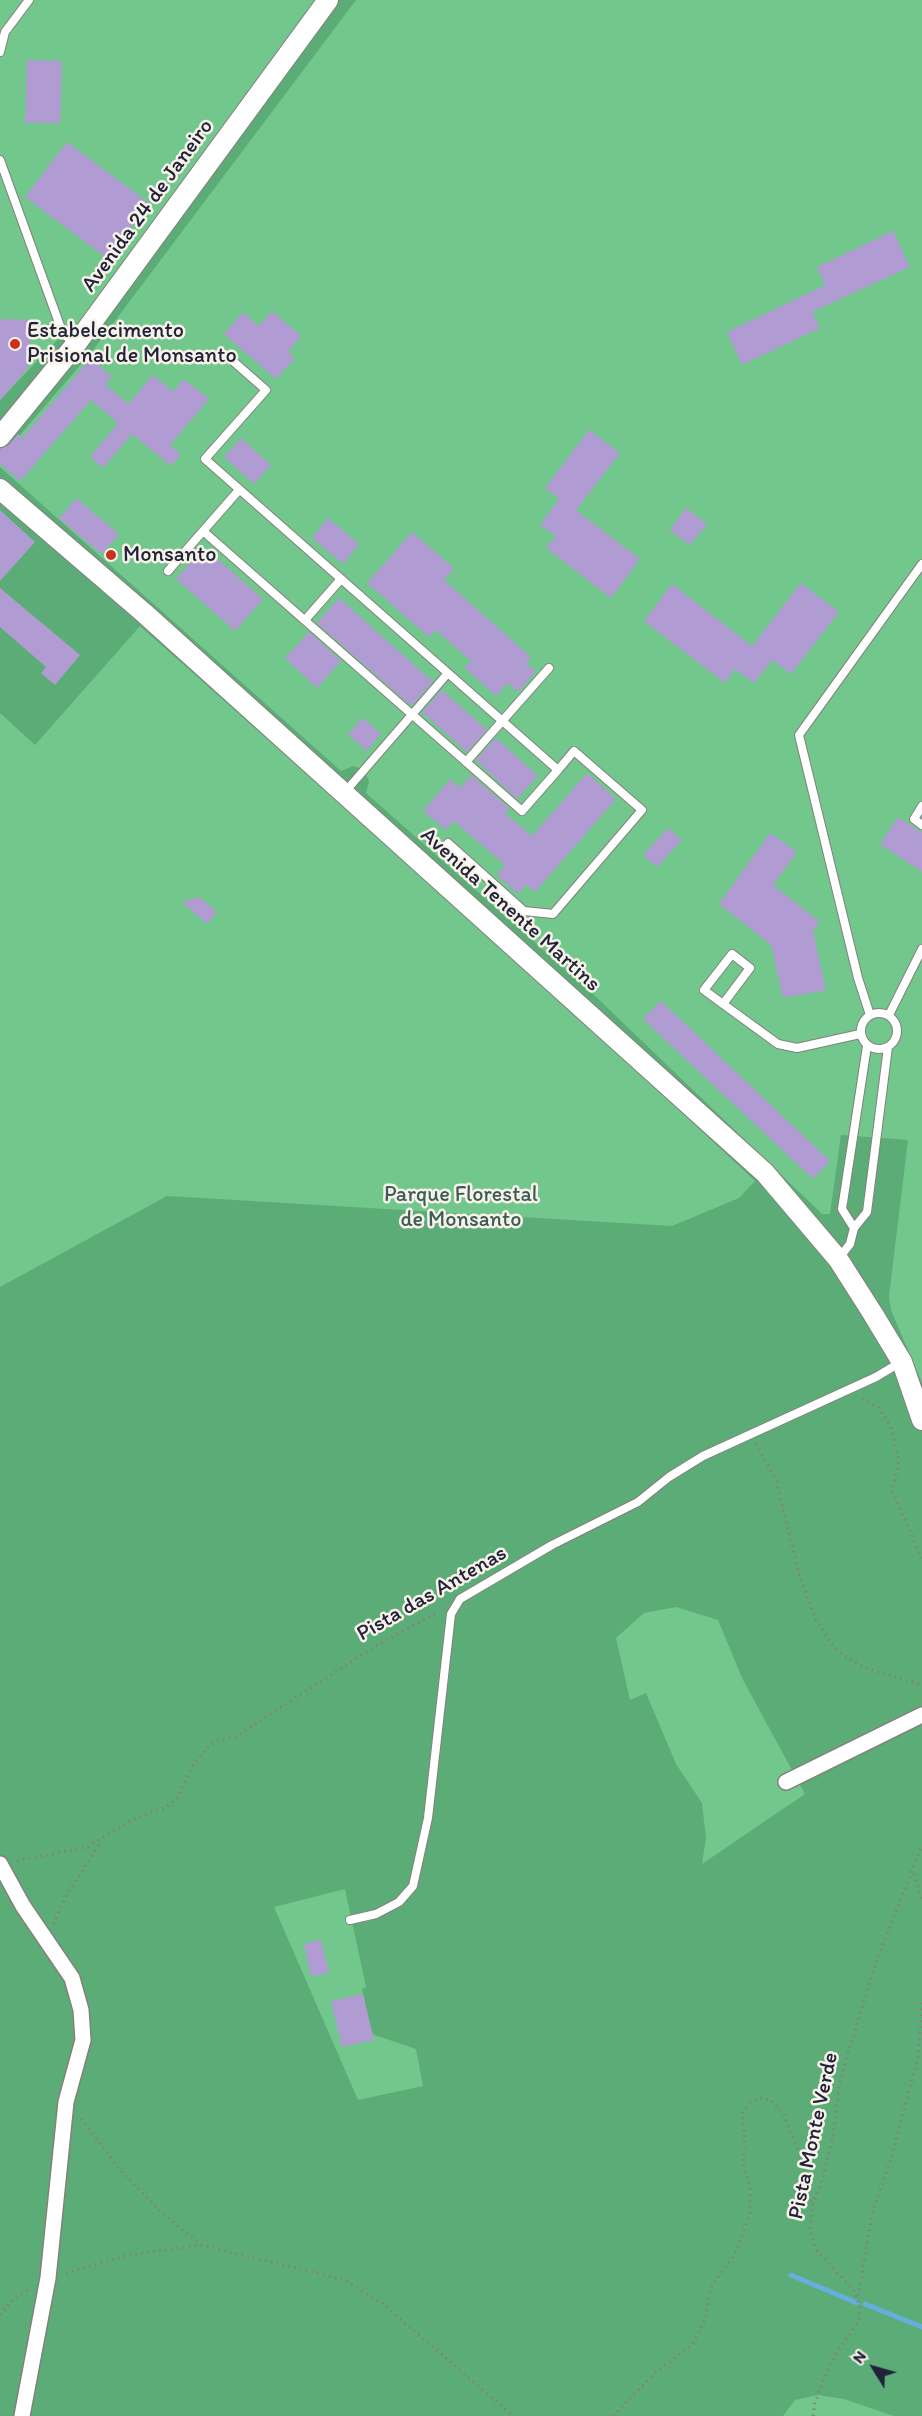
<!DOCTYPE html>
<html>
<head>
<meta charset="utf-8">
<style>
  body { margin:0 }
  #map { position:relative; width:922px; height:2416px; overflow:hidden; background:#e7e0bc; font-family:Itim,sans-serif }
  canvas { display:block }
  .north { position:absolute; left:844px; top:2338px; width:60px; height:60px; -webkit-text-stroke:4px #f7f3e8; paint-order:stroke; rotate:307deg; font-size:16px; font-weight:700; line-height:24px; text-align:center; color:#22223b }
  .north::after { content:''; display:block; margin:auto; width:21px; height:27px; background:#22223b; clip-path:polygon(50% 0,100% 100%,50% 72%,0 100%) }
</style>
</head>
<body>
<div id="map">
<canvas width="922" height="2416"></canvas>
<div class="north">N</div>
</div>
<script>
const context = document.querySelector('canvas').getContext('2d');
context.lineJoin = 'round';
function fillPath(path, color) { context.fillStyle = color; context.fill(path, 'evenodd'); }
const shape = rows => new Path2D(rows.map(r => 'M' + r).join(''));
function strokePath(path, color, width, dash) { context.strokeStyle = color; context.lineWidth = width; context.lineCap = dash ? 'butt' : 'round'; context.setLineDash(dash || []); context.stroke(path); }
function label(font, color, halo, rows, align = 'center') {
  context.font = font + ' Itim,sans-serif'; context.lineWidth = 5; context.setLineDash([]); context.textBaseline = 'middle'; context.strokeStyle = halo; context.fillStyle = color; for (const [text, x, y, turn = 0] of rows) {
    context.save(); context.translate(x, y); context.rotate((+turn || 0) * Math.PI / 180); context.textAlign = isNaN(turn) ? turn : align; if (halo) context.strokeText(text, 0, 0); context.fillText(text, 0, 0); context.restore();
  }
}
fillPath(shape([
  [0,0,922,0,922,2416,0,2416]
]), '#71c78c');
fillPath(shape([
  [328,0,356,0,90,354,0,458,0,400,63,334,76,344],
  [0,467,341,771,353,766,364,770,369,781,366,793,593,994,822,1214,830,1214,841,1135,908,1140,889,1296,891,1310,922,1383,922,2416,894,2416,844,2399,818,2395,795,2400,783,2416,0,2416,0,1287,167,1196,672,1226,739,1198,755,1181,569,1007,140,626,35,745,0,713],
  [676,1607,718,1620,743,1680,805,1794,702,1864,706,1838,702,1803,676,1764,646,1693,630,1700,616,1638,644,1613],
  [345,1889,366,1987,362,1989,372,2034,416,2049,423,2086,358,2100,274,1907]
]), '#5cac78');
strokePath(shape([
  [791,2275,857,2303],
  [865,2304,922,2327]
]), '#65aedd', 5);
fillPath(shape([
  [27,60,62,61,60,123,25,123],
  [67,142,149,203,108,259,25,197],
  [893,231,910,267,812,312,820,328,742,365,727,332,825,285,817,267],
  [272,311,301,336,288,352,295,358,276,379,224,334,243,312,259,326],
  [0,319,32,320,28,368,0,400],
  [91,358,112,377,105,384,128,404,153,375,173,392,184,379,209,399,170,445,181,454,171,466,132,434,103,468,90,457,118,423,91,400,20,481,0,464,0,449,9,445,18,434,22,438],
  [589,430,620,453,576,510,640,559,611,598,546,548,556,536,540,525,559,499,545,488],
  [241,438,271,465,254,484,224,457],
  [76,498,119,534,102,554,59,519],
  [686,508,707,524,690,545,670,530],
  [0,510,35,542,0,581],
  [328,518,359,544,343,564,312,538],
  [412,532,454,568,444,580,531,657,526,663,536,671,518,692,508,683,496,696,465,668,471,661,436,630,429,637,367,583],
  [204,547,263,599,235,631,176,579],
  [801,583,839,612,791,674,772,660,754,683,735,669,725,683,644,621,672,584,752,646],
  [0,588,80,655,55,685,41,673,46,667,0,627],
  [339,598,433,682,413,704,409,704,317,623],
  [309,632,341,661,317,688,285,658],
  [442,690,487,730,467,752,422,712],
  [362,718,381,733,367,751,348,735],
  [496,738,538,776,517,799,476,760],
  [587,773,616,799,535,892,526,885,518,894,497,875,505,865,454,821,446,830,423,811,450,779,460,788,471,775,509,808,505,813,532,836],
  [898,817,922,833,922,872,880,844],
  [668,828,682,840,657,867,643,855],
  [770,833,797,852,773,885,820,922,813,931,826,990,783,998,771,945,719,904],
  [199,897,217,912,207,924,182,902],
  [661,1001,830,1161,813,1179,643,1019],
  [321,1940,329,1973,311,1976,304,1944],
  [363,1994,374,2040,342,2047,331,2001]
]), '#b19bd3');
const service = shape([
  [0,52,5,32,29,0],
  [0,160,63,334,75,343],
  [203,531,522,811,558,770,205,459,266,390,226,355],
  [168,571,239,490],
  [305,620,341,579],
  [466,762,549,668],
  [345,792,448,673],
  [922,806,914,819,922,825],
  [448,843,524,911,553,914,642,810,574,751,558,770],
  [723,1004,750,968,732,954,704,990,723,1004,778,1044,797,1048,860,1034],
  '861 1031a18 18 0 1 1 36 0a18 18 0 1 1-36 0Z',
  [870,1015,858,978,799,735,922,564],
  [889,1015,922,949],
  [867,1046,842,1209,854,1228,867,1212,888,1047],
  [839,1258,850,1244,854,1228],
  [350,1920,376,1914,399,1902,413,1886,428,1818,451,1614,460,1599,552,1545,638,1502,669,1477,703,1456,876,1377,901,1362]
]);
const minor = shape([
  [786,1782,922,1715],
  [0,1864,23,1906,72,1978,81,2010,83,2040,66,2102,48,2278,22,2416]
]);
const tertiary = shape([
  [0,437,76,344,328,0],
  [0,489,144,613,765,1173,838,1259,873,1314,902,1362,922,1420]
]);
strokePath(service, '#84817c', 10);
strokePath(minor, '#84817c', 18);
strokePath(tertiary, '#84817c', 22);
strokePath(shape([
  [862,1399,878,1407,890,1425,899,1461,892,1491,922,1558],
  [756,1444,776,1480,800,1577,816,1620,830,1642,844,1656,865,1668,922,1685],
  [17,1861,87,1847,135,1818,165,1808,177,1798,193,1765,207,1748,218,1740,235,1737,374,1647,438,1612],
  [914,1874,922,1900],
  [53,1924,67,1894,101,1842],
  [81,2119,121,2171,162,2213,202,2245],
  [66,2273,128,2255,202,2245,345,2280,383,2304,513,2416],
  [858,2296,873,2210,892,2156,918,2057,922,2003],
  [0,2315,15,2297,30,2289],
  [613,2416,654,2374,693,2344,704,2322,712,2285,734,2256,750,2214,750,2188,743,2164,745,2140,742,2114,750,2103,760,2098,771,2100,784,2115,800,2155,812,2206],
  [813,2416,815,2403,826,2373,837,2352,859,2321,860,2307,854,2291,816,2249,810,2232,812,2206,824,2175,833,2137,839,2087,848,2053,876,1962,922,1845]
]), '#84817c', 3, [1.5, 4.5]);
strokePath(service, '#fff', 8);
strokePath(minor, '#fff', 15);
strokePath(tertiary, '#fff', 20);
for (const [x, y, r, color] of [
  [15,344,6,"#c8321e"],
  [111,555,6,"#c8321e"]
]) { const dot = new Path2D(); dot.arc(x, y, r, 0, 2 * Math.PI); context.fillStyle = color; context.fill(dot); strokePath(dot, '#f7f3e8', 2); }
label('22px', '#22223b', '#f7f3e8', [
  ["Avenida 24 de Janeiro",148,206,-54],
  ["Avenida Tenente Martins",510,910,42],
  ["Pista das Antenas",432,1594,-30],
  ["Pista Monte Verde",814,2136,-78]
]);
label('22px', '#22223b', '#f7f3e8', [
  ["Estabelecimento",27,331],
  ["Prisional de Monsanto",27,356],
  ["Monsanto",123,555]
], 'left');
label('22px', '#3e5c57', '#f7f3e8', [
  ["Parque Florestal",461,1195],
  ["de Monsanto",461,1220]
]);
</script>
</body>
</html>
